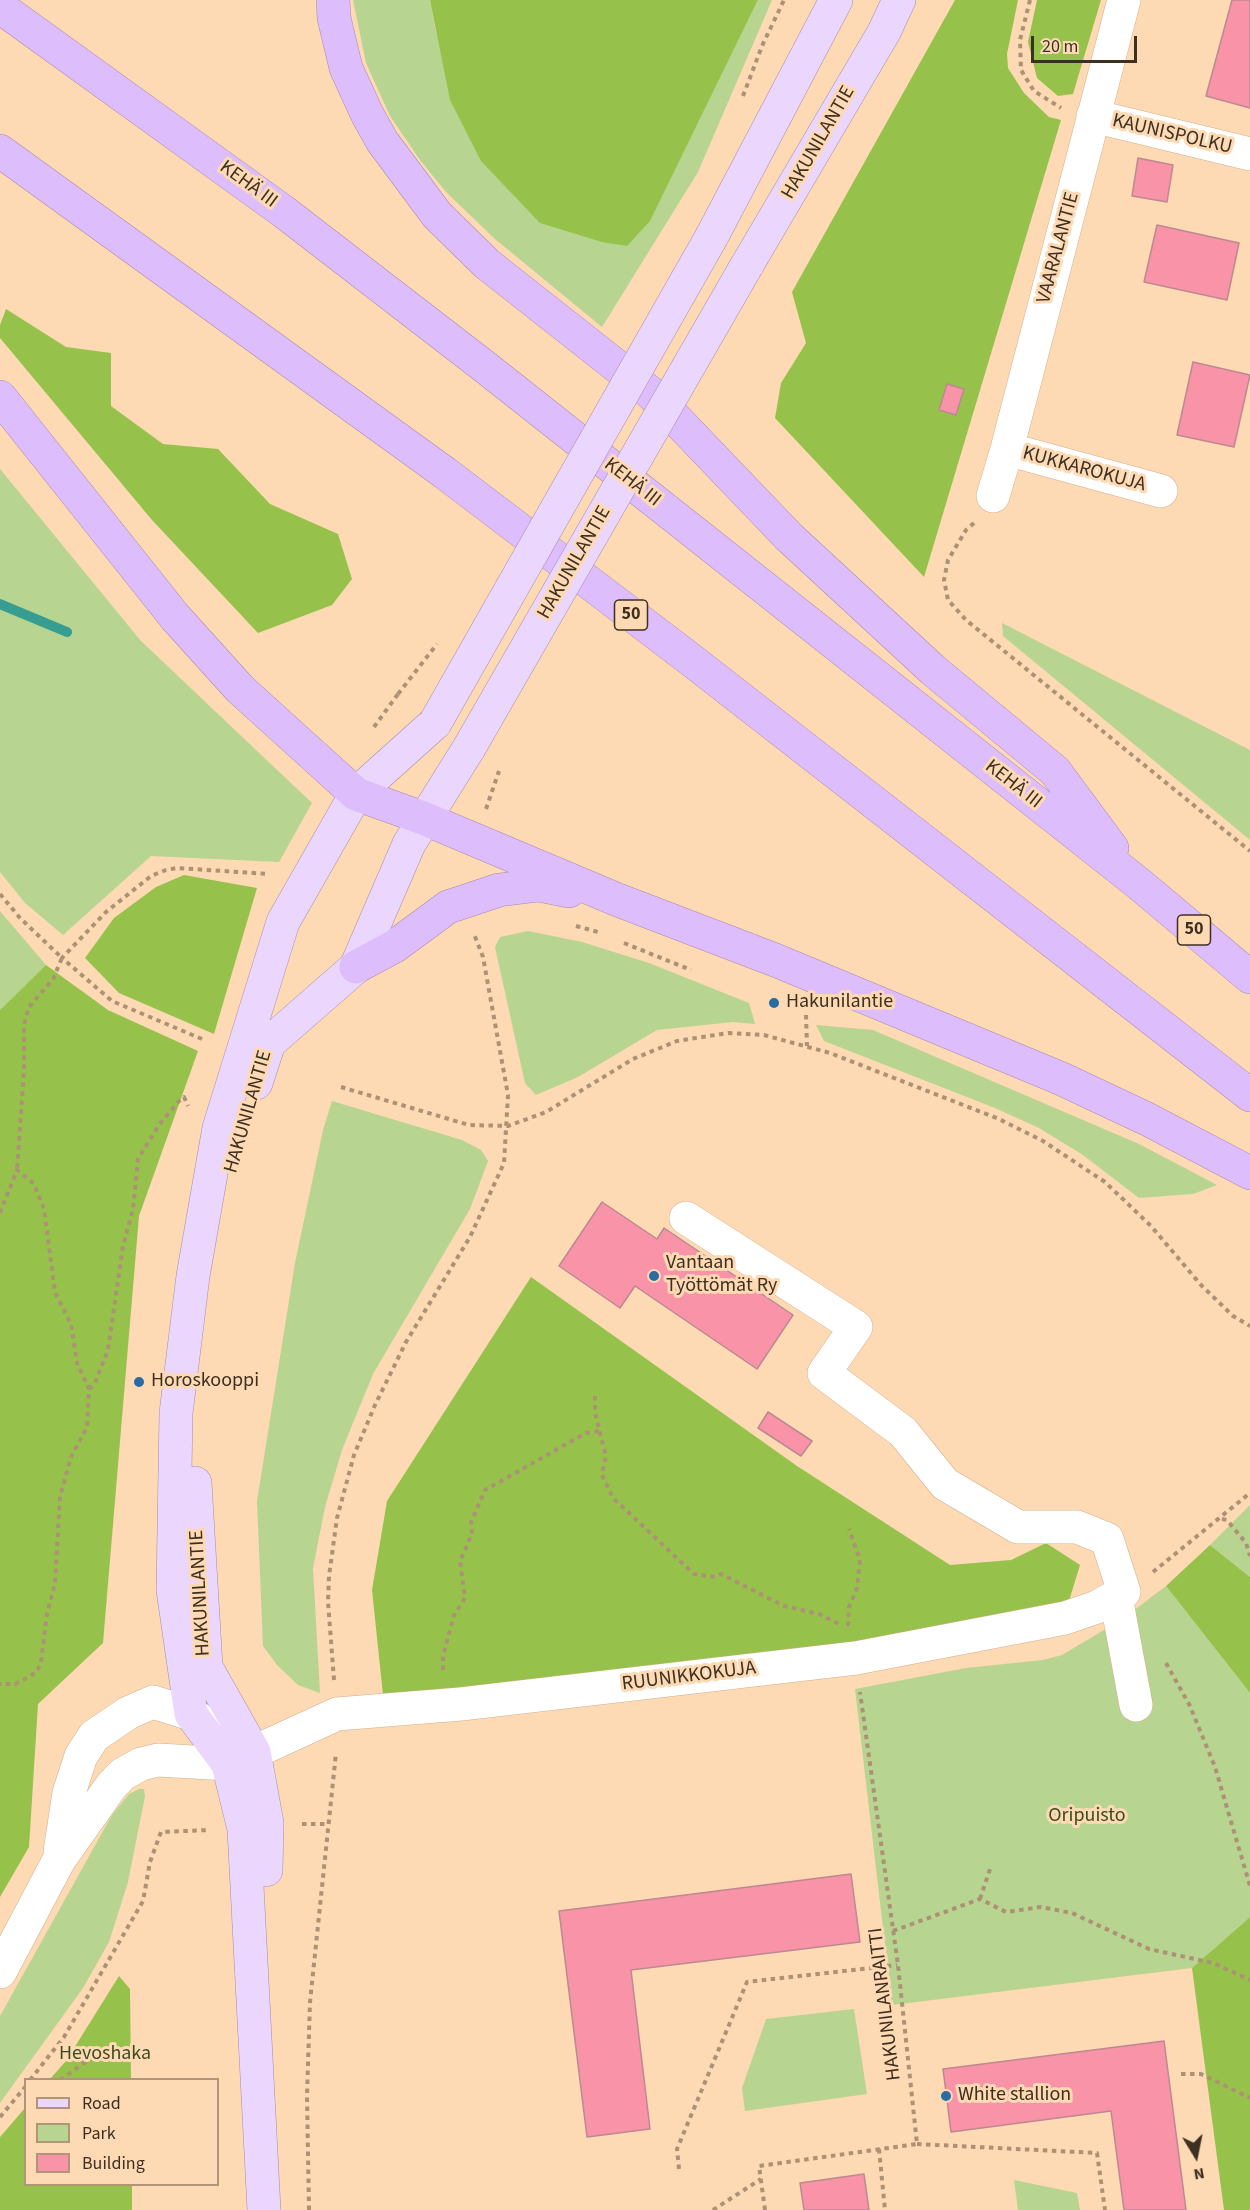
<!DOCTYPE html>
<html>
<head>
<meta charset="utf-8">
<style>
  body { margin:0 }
  #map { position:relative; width:1250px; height:2210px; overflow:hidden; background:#fdd9b4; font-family:"Source Sans 3",sans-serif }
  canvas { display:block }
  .legend { position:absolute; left:24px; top:2078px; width:195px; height:108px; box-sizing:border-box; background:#fdd9b4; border:2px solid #b19579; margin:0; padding:8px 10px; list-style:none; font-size:18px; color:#3e3021 }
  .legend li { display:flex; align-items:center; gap:12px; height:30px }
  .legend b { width:30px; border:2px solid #b19579 }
  .north { position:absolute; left:1166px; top:2126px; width:60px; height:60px; -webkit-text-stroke:4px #fdd9b4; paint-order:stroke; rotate:170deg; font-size:16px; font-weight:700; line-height:24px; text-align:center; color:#3e3021 }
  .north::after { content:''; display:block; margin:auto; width:21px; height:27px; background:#3e3021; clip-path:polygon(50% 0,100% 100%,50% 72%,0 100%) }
  .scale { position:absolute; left:1031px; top:36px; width:106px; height:27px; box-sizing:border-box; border:3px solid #3e3021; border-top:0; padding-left:8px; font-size:18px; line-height:21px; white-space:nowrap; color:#3e3021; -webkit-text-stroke:4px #fdd9b4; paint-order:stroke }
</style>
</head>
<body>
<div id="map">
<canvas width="1250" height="2210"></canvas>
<ul class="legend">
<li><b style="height:8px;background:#ebd7fd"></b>Road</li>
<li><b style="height:16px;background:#b8d491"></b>Park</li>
<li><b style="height:16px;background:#f893a8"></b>Building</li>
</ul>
<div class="north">N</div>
<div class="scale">20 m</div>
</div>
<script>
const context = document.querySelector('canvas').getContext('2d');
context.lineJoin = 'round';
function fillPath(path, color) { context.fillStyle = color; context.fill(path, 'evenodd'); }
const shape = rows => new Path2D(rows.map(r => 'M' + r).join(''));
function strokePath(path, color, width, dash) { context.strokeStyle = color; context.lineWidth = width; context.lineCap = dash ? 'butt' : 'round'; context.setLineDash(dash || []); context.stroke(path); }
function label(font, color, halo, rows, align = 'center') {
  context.font = font + ' "Source Sans 3",sans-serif'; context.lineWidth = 6; context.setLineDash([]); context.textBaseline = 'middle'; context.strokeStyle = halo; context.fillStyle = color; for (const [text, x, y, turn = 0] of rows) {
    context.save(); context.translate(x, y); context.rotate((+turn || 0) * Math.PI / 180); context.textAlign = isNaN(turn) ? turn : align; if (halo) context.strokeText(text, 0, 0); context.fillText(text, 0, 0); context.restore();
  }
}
fillPath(shape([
  [353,0,430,0,436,32,650,220,758,0,772,0,698,172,602,327,495,239,446,192,420,160,390,116,366,63],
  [0,469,141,641,312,803,279,862,151,856,63,935,25,903,0,872],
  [1002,623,1250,750,1250,840,1003,636],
  [0,911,46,965,0,1010],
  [528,931,582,942,649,963,749,1003,755,1024,733,1022,657,1030,578,1077,536,1095,525,1083,495,947,500,937],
  [816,1025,873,1030,1139,1144,1217,1185,1193,1194,1139,1198,1083,1155,1039,1128,995,1108,824,1041],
  [332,1101,462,1140,481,1150,488,1161,470,1209,373,1374,342,1450,325,1507,313,1568,320,1693,298,1685,277,1665,263,1646,257,1501,295,1263,323,1130],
  [1250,1505,1250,1577,1210,1545],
  [1166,1586,1250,1693,1250,1917,1192,1968,892,2005,855,1689,966,1668,1043,1660,1062,1655,1121,1620],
  [139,1789,144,1789,145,1796,128,1882,109,1942,83,1988,0,2103,0,2016,112,1815,129,1794],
  [854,2009,867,2094,745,2111,742,2088,766,2019],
  [1014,2180,1077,2193,1080,2210,1018,2210]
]), '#b8d491');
fillPath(shape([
  [430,0,758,0,650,221,627,246,602,242,540,223,481,161,450,100],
  [955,0,1018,0,1007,54,1008,68,1024,93,1049,117,1061,120,924,577,775,418,781,383,806,343,792,292],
  [1037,0,1101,0,1073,94,1058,96,1037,78,1028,42],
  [6,309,66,347,111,353,111,406,163,444,218,449,270,504,338,534,352,579,332,605,258,633,152,520,0,338,0,325],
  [184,875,257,888,214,1034,119,993,85,958,114,918,156,887],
  [46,965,108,1010,198,1051,139,1216,103,1643,38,1704,29,1847,0,1897,0,1010],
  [531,1277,797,1466,950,1565,1011,1560,1046,1543,1080,1565,1069,1601,779,1656,383,1695,372,1590,387,1501],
  [1210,1545,1250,1577,1250,1693,1166,1586],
  [1250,1917,1250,2210,1224,2210,1192,1968],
  [119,1976,130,1989,131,2079,50,2079,66,2061],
  [25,2108,26,2184,132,2185,132,2210,0,2210,0,2137]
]), '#96c24c');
strokePath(shape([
  [0,604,67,632]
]), '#369d90', 10);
const building = shape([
  [1232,0,1250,0,1250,108,1206,96,1232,0],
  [1138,158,1173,165,1167,202,1132,196,1138,158],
  [1157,225,1239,243,1227,300,1144,282,1157,225],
  [1193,362,1250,375,1234,447,1177,435,1193,362],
  [947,384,964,389,956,415,939,410,947,384],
  [602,1202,657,1239,664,1228,793,1315,757,1369,635,1286,620,1308,559,1266,602,1202],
  [768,1412,812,1441,801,1456,758,1428,768,1412],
  [851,1874,860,1942,631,1970,650,2129,587,2137,559,1911,851,1874],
  [1164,2041,1186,2210,1124,2210,1111,2111,951,2132,943,2069,1164,2041],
  [864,2174,869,2210,804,2210,800,2183,864,2174]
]);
fillPath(building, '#f893a8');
strokePath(building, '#bc8992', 1.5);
const minor = shape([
  [1093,116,1250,154],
  [1007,449,1161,491],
  [993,496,1007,449,1124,0],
  [1116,1597,1136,1705],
  [60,1852,69,1793,81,1756,94,1736,128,1713,153,1702,191,1714,214,1728],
  [0,1972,59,1860,112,1785,123,1774,141,1764,158,1760,228,1764,337,1714,461,1704,856,1658,1065,1618,1097,1607,1124,1592,1107,1539,1077,1527,1018,1527,945,1484,903,1432,824,1373,856,1327,686,1218]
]);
const major = shape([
  [712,236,836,0],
  [747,265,884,32,899,0],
  [256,1083,269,1043,356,967,409,844,469,748],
  [195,1483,206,1667,254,1752,267,1823,266,1870],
  [264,2210,244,1829,228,1764,191,1714,173,1590,176,1413,193,1276,219,1128,283,922,356,794,435,723]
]);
const highway = shape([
  [333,0,334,18,346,68,367,114,382,141,437,215,487,264,652,394,789,537,933,670,1055,771,1112,848],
  [0,7,284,212,485,367,1138,883,1250,977],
  [0,151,445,473,686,656,1250,1095],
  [0,397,175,617,240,689,356,794,423,818,618,900,775,960,1062,1079,1147,1119,1250,1173],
  [356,967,395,946,448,907,499,890,539,885,569,891]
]);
strokePath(minor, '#d2af8b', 34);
strokePath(major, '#a58caf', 34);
strokePath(highway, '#a58caf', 34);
strokePath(shape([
  [1030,0,1020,40,1021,70,1034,91,1061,108],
  [743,96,762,46,784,0],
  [974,523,966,530,948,560,944,580,948,600,966,620,1250,851],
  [374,727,398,694],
  [486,809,499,771],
  [0,894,20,918,62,958,53,979,29,1007,24,1025,24,1070,17,1170],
  [576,926,598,932],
  [624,943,691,970],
  [806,1015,807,1046],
  [202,1039,112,1001,62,958,106,912,151,876,166,870,177,868,269,874],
  [341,1087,469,1125,508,1126,546,1112,633,1059,677,1041,728,1033,764,1035,830,1053,999,1119,1043,1141,1105,1182,1151,1226,1201,1285,1233,1316,1250,1326],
  [0,1213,17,1170,34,1184,44,1209,55,1292,71,1324,77,1363,89,1389,87,1427,71,1457,60,1497,55,1583,47,1614,41,1662,37,1671,29,1677,15,1684,0,1684],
  [89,1389,95,1383,108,1350,123,1246,133,1209,138,1159,159,1125,179,1101,184,1097,188,1106],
  [595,1396,595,1413,606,1456,602,1475,613,1498,694,1574,715,1577,721,1574,784,1606,819,1614,839,1624],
  [1222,1519,1227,1520,1246,1543,1250,1556],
  [1153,1572,1250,1493],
  [848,1626,849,1607,857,1588,860,1560,849,1529],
  [1166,1663,1190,1706,1215,1767,1250,1886],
  [443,1670,443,1656,454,1615,465,1598,460,1561,472,1534,471,1522,485,1490,586,1433,600,1431],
  [334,1680,328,1602,329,1576,337,1518,354,1455,375,1405,406,1342,470,1237,504,1163,508,1095,483,957,474,934],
  [302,1824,329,1824],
  [980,1899,990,1869],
  [893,1931,980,1899,1006,1912,1041,1907,1072,1913,1149,1949,1213,1963,1250,1980],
  [1181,2074,1201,2074,1250,2098],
  [30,2080,64,2037,143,1901,150,1862,161,1832,209,1830],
  [60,2080,97,2054,117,2052,139,2059],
  [0,2117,26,2086],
  [917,2144,1097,2153,1105,2210],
  [879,2149,885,2210],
  [679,2169,677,2149,747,1982,897,1965],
  [309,2210,307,2096,310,2002,336,1753],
  [713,2210,761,2179],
  [765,2210,759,2166,917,2144,898,1965,860,1692]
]), '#ac9175', 4, [4.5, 4.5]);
strokePath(minor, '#fff', 33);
strokePath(major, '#ebd7fd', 33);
strokePath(highway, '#ddbdfc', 33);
const majorBridge = shape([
  [435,723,712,236],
  [469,748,747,265]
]);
strokePath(majorBridge, '#a58caf', 34, []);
strokePath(shape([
  [398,694,437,644]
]), '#ac9175', 4, [4.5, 4.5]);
strokePath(majorBridge, '#ebd7fd', 33);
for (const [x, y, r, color] of [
  [774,1003,6,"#2a6ba1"],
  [654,1276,6,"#2a6ba1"],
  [139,1382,6,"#2a6ba1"],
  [946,2096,6,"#2a6ba1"]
]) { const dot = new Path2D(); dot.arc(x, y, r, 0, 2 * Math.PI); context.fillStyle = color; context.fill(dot); strokePath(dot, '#fdd9b4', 2); }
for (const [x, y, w] of [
  [631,615,33],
  [1194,930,33]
]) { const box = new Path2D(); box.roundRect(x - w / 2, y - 15, w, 30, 4.5); context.fillStyle = '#fdd9b4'; context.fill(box); strokePath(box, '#3e3021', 1.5); }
label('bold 18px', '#3e3021', null, [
  ["50",631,615],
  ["50",1194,930]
]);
label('20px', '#3e3021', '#fdd9b4', [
  ["KAUNISPOLKU",1172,135,13],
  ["HAKUNILANTIE",819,143,-60],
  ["KEHÄ III",248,185,36],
  ["VAARALANTIE",1059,248,-75],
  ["KUKKAROKUJA",1084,470,15],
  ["KEHÄ III",632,483,38],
  ["HAKUNILANTIE",575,563,-60],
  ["KEHÄ III",1013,785,38],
  ["HAKUNILANTIE",249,1112,-74],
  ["HAKUNILANTIE",201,1593,-93],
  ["RUUNIKKOKUJA",689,1677,-7],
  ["HAKUNILANRAITTI",886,2004,-97]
]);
label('20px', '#3e3021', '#fdd9b4', [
  ["Hakunilantie",786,1003],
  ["Vantaan",666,1264],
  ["Työttömät Ry",666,1287],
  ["Horoskooppi",151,1382],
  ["White stallion",958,2096]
], 'left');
label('20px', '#3a4c1e', '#fdd9b4', [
  ["Oripuisto",1087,1817],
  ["Hevoshaka",105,2055]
]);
</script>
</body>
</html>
